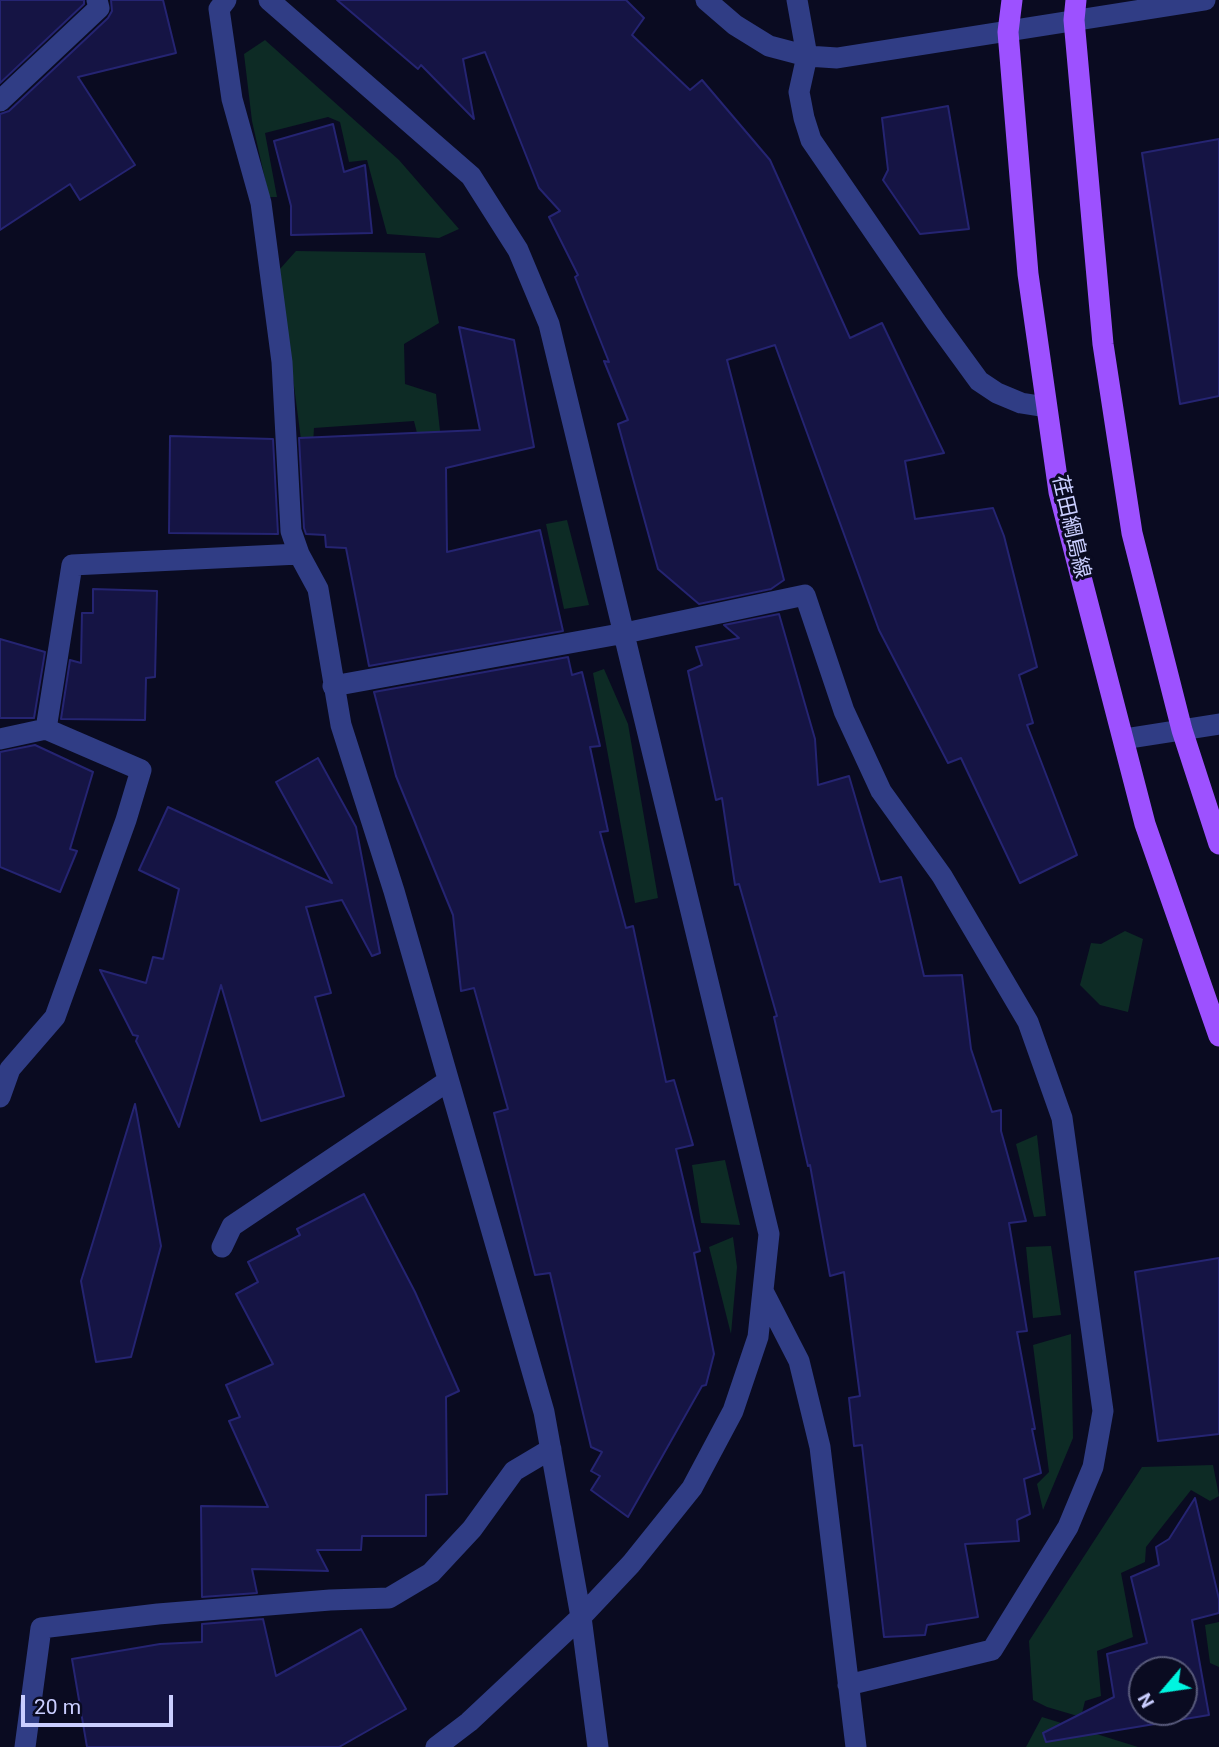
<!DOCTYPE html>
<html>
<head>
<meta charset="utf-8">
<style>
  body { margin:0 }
  #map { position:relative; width:1219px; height:1747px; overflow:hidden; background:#0a0b21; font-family:Roboto,sans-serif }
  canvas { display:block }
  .north { position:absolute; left:1128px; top:1656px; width:70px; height:70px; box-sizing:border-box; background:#0a0b21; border:2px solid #57597a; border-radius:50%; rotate:241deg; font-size:19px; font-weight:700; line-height:28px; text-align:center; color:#caceff }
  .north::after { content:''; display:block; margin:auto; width:24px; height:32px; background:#00f5e0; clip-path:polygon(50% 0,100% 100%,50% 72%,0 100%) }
  .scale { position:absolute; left:21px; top:1695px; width:152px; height:32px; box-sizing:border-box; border:4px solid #caceff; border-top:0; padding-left:9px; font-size:21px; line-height:24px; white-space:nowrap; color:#caceff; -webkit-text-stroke:5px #0a0b21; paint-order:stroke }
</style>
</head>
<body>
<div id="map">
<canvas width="1219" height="1747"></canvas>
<div class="north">N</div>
<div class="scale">20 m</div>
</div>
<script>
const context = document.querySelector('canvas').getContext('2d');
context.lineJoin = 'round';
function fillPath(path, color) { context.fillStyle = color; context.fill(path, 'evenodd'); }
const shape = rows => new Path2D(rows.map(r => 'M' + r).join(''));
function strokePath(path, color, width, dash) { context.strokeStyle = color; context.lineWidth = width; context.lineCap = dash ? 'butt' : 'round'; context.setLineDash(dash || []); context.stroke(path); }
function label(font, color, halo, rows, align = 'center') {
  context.font = font + ' Roboto,"Noto Sans JP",sans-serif'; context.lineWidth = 6; context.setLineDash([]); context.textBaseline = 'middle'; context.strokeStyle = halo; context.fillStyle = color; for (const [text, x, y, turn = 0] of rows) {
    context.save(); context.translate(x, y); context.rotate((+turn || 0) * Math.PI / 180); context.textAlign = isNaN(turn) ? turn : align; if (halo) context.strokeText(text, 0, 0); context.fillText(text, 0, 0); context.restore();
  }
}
fillPath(shape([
  [265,40,399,160,459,229,439,238,387,234,367,160,349,162,340,122,328,117,265,133,277,197,269,197,252,121,244,54],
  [296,251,425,253,439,323,404,344,405,384,436,394,440,431,418,437,414,421,314,428,312,462,304,463,279,270],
  [567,520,589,605,564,609,546,524],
  [604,669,628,724,658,898,635,903,593,673],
  [1125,931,1143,939,1128,1012,1100,1005,1080,985,1091,943,1101,944],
  [1037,1135,1046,1216,1034,1217,1016,1144],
  [725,1160,740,1225,701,1223,692,1165],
  [733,1237,737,1267,731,1334,709,1247],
  [1051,1246,1061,1315,1033,1318,1026,1247],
  [1071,1334,1073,1438,1043,1510,1037,1484,1049,1472,1033,1345],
  [1213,1465,1219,1496,1210,1501,1191,1490,1146,1547,1145,1562,1121,1573,1133,1637,1097,1651,1101,1696,1085,1701,1081,1717,1047,1707,1033,1700,1029,1641,1142,1467],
  [1219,1622,1219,1667,1210,1663,1205,1625],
  [1042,1717,1138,1747,1026,1747]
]), '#0d2b25');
const building = shape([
  [0,0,84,0,84,4,0,83,0,0],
  [111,0,163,0,176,53,78,77,135,165,80,200,70,184,0,230,0,114,9,111,108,18,112,11,111,0],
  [337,0,626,0,644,18,632,35,690,90,702,80,770,160,850,338,882,323,944,453,905,461,915,519,993,508,1004,536,1037,667,1019,675,1033,723,1027,725,1077,855,1020,883,961,758,948,763,879,630,775,345,727,360,784,580,771,589,699,604,658,569,618,424,628,420,604,361,609,362,575,277,578,275,549,217,560,211,539,188,485,52,463,59,474,119,421,65,418,69,337,0],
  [948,106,969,229,920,234,883,180,888,170,882,118,948,106],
  [333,124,344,172,365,165,372,233,291,235,291,206,274,141,333,124],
  [1219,139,1219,396,1180,404,1142,153,1219,139],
  [459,327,514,340,534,447,446,468,447,552,540,530,563,631,369,666,346,548,326,547,325,535,306,534,304,528,299,438,480,430,459,327],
  [170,436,273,439,278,534,169,533,170,436],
  [93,589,157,591,155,677,146,678,145,720,61,719,70,660,81,663,82,613,93,613,93,589],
  [779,614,815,739,818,785,849,776,880,882,901,877,924,976,962,975,971,1049,992,1112,1001,1110,1001,1131,1026,1221,1009,1223,1027,1331,1017,1332,1035,1429,1032,1429,1041,1473,1024,1479,1030,1514,1017,1520,1019,1541,965,1544,978,1617,927,1625,925,1635,884,1637,862,1445,854,1446,849,1398,860,1396,844,1272,830,1276,810,1165,808,1166,774,1017,777,1016,739,884,735,885,722,798,716,800,688,671,702,665,696,647,739,638,724,625,779,614],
  [0,639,45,652,34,718,0,718,0,639],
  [568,657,572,675,582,672,600,746,590,747,608,831,600,832,626,928,633,926,666,1082,674,1080,693,1145,676,1149,700,1251,694,1253,714,1354,706,1385,702,1386,628,1517,591,1490,600,1476,591,1471,602,1452,591,1447,550,1273,535,1275,494,1113,508,1109,474,988,461,991,453,915,396,776,374,692,568,657],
  [35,745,93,772,70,849,77,851,60,892,0,867,0,752,35,745],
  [318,758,356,827,380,953,372,956,342,900,306,907,331,993,315,997,344,1096,261,1121,221,985,179,1127,136,1041,138,1036,133,1035,100,970,146,983,153,957,163,959,179,889,139,870,168,807,332,883,276,782,318,758],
  [135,1104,161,1246,131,1357,96,1362,81,1281,135,1104],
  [364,1194,415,1292,459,1391,446,1397,447,1494,426,1495,426,1536,362,1536,361,1550,317,1550,328,1571,252,1569,257,1593,202,1597,201,1506,268,1507,229,1421,240,1417,226,1385,273,1364,236,1294,258,1282,248,1262,300,1235,297,1229,364,1194],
  [1219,1258,1219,1434,1158,1441,1135,1272,1219,1258],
  [1195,1498,1219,1599,1219,1613,1192,1620,1209,1715,1046,1742,1043,1733,1114,1697,1107,1654,1147,1643,1131,1577,1159,1565,1156,1547,1169,1539,1195,1498],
  [1142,1670,1184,1670,1184,1712,1142,1712,1142,1670],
  [263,1619,276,1676,361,1629,406,1709,339,1747,87,1747,72,1659,160,1644,202,1642,202,1624,263,1619]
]);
fillPath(building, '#151444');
strokePath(building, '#252472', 2);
strokePath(shape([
  [226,0,219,9,232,99,261,203,282,362,291,531,299,554,318,589,341,725,394,891,544,1412,581,1617,598,1747],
  [269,0,471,176,518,250,549,324,769,1234,758,1337,733,1411,692,1488,631,1564,581,1617,469,1722,436,1747],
  [706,0,735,25,769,46,807,56,837,58,1205,0],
  [797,0,807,56,799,92,804,118,811,140,936,322,979,381,997,393,1021,403,1046,407],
  [0,101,99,8,97,0],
  [333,686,625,633,805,595,844,711,881,791,942,876,1028,1022,1062,1118,1103,1411,1093,1467,1068,1527,992,1650,848,1685],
  [46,729,72,565,299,554],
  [0,739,46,729,141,770,126,820,55,1017,10,1069,0,1097],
  [1124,739,1219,724],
  [222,1247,232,1226,448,1081],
  [763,1291,799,1361,820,1447,856,1747],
  [25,1747,41,1628,158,1614,330,1600,389,1598,431,1573,472,1529,514,1471,551,1449]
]), '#303d85', 21);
strokePath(shape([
  [1012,0,1008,32,1028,274,1059,492,1145,824,1219,1036],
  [1076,0,1074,20,1103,344,1132,533,1182,730,1219,844]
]), '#9d51ff', 21);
label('21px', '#caceff', '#0a0b21', [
  ["荏田綱島線",1070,527,77]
]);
</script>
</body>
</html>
